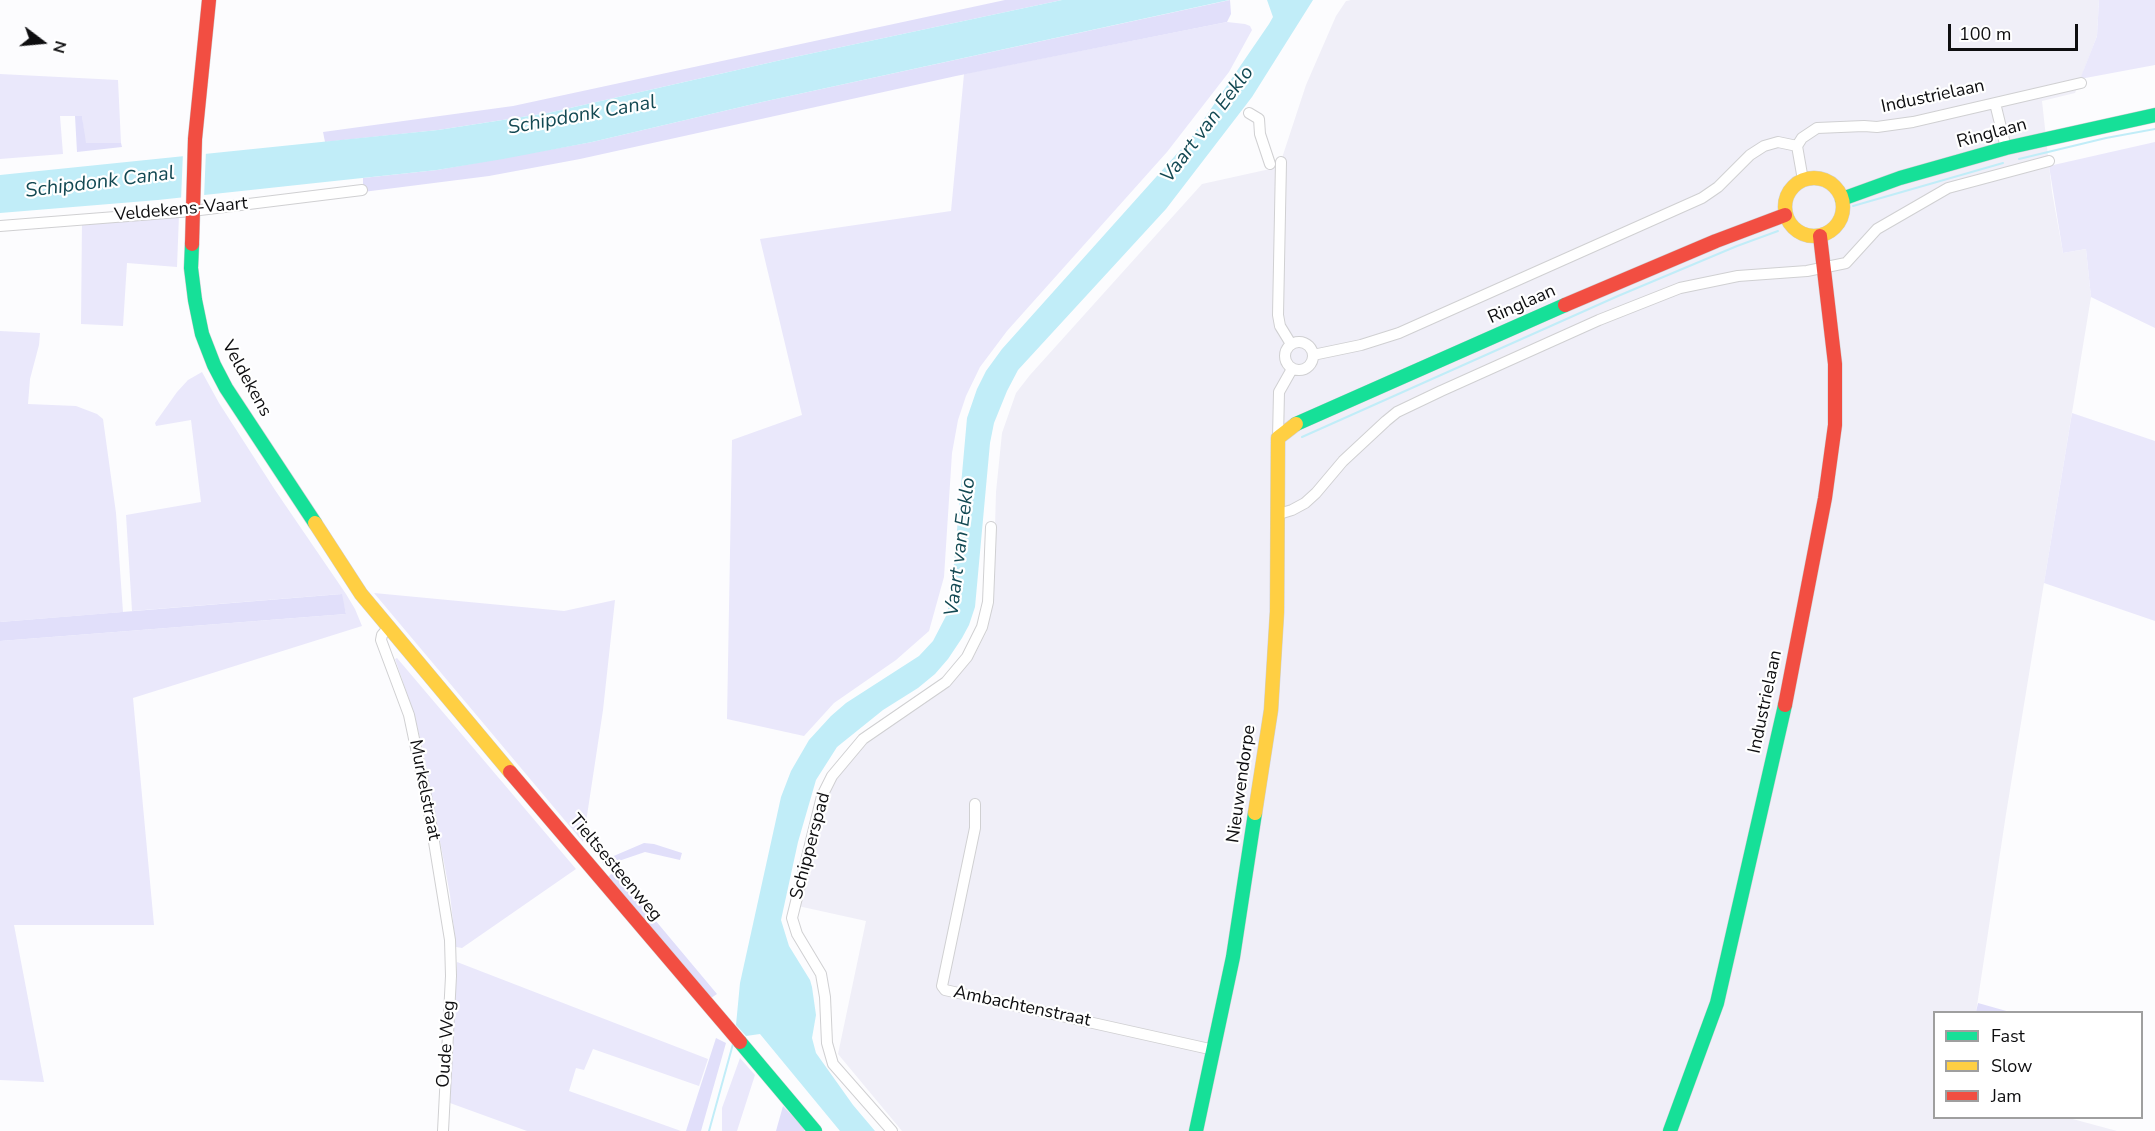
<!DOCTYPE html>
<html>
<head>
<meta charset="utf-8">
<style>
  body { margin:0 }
  #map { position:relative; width:2155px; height:1131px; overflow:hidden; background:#fcfcfe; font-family:"Nunito Sans",sans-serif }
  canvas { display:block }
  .legend { position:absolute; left:1933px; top:1011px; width:210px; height:108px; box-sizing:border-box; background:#fff; border:2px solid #9f9f9f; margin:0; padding:8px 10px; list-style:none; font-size:18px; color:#0e0e10 }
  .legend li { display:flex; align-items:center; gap:12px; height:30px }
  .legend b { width:30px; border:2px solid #9f9f9f }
  .north { position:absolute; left:12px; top:12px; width:60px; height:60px; -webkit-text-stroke:4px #fff; paint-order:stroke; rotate:106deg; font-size:16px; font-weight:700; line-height:24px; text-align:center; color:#0e0e10 }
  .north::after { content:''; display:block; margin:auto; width:21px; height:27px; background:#0e0e10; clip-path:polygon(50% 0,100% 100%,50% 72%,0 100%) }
  .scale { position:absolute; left:1948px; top:24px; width:130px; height:27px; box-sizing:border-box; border:3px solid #0e0e10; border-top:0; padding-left:8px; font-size:18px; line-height:21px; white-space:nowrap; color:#0e0e10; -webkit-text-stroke:4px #fff; paint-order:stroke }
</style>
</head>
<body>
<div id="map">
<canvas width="2155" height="1131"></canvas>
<ul class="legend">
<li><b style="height:8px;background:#16e098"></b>Fast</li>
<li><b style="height:8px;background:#ffcf43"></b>Slow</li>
<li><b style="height:8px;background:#f24e42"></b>Jam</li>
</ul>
<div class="north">N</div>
<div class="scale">100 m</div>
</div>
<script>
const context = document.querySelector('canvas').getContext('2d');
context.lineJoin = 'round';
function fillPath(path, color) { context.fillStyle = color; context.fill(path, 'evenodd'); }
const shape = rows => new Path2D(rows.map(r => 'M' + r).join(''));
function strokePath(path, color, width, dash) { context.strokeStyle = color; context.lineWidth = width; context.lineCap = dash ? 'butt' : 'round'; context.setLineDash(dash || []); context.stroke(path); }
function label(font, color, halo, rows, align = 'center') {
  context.font = font + ' "Nunito Sans",sans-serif'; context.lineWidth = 4.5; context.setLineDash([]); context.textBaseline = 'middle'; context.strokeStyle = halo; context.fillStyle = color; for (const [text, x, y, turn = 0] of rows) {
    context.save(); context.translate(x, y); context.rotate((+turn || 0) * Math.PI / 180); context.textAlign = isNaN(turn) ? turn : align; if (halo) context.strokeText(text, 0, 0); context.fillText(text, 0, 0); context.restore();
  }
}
fillPath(shape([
  [1351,0,2099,0,2097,36,2075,93,2042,101,2052,192,2063,253,2086,249,2091,297,2006,814,1976,1012,1934,1012,1934,1118,2069,1118,2117,1131,902,1131,838,1054,866,921,798,906,824,801,832,783,855,754,881,730,946,685,974,656,987,631,993,596,996,492,1002,433,1016,393,1030,375,1202,184,1279,167,1306,85,1336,16,1346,1]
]), '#f0eff8');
fillPath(shape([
  [2099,0,2155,0,2155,65,2080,79,2097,36],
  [1227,22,1245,24,1250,26,1252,30,1229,72,1167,152,1007,331,980,367,966,396,958,420,952,453,944,577,929,631,896,660,834,703,804,736,727,719,732,440,802,415,760,239,951,211,964,74],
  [0,74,118,80,121,143,85,143,82,116,60,116,63,154,0,159],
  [2155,142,2155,328,2091,297,2086,249,2063,253,2049,166],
  [179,215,177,267,127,263,123,326,81,324,82,221],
  [0,331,40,333,39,345,30,379,28,404,76,406,97,414,103,419,116,513,123,612,0,622],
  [202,372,219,403,275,490,346,594,355,609,362,626,133,698,154,925,14,925,44,1082,0,1080,0,641,346,614,341,594,132,611,126,515,201,502,191,420,156,426,155,423,177,392,188,380],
  [2072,413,2155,441,2155,621,2044,583],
  [374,593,564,611,615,600,603,710,583,842],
  [397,658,576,869,462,948,456,947,450,895,425,760,415,717,395,659],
  [457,962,708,1059,699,1086,593,1049,584,1070,576,1068,569,1091,681,1131,527,1131,450,1103],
  [740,1058,755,1075,737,1131,722,1131,722,1108]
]), '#eae8fb');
fillPath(shape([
  [1005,0,1062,0,790,58,548,113,438,130,325,142,323,132,513,106],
  [1230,0,1231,14,1227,22,956,76,580,159,489,176,363,192,363,178,437,170,592,142,762,102],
  [75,116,82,116,86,143,121,143,122,147,77,152],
  [342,594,346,614,0,641,0,622],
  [644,843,654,844,682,853,680,860,645,852,604,866,602,861],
  [614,871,717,994,711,998,608,877],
  [1978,1003,2010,1012,1976,1012],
  [716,1038,726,1043,701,1131,686,1131],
  [783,1106,805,1129,804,1131,776,1131]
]), '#e1dffa');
fillPath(shape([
  [1062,0,1229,0,762,102,592,142,503,159,437,170,325,182,158,200,0,213,0,175,438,130,548,113,790,58],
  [1267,0,1313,0,1252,97,1166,209,1018,370,1007,391,994,423,990,443,975,607,969,625,962,638,948,659,935,674,918,688,883,710,837,747,816,780,798,842,781,920,789,946,810,980,812,987,816,1015,812,1038,816,1053,853,1105,875,1131,840,1131,760,1034,746,1036,736,1025,740,983,781,797,791,771,809,740,831,716,846,703,919,656,933,641,947,614,952,586,967,418,977,389,986,371,1002,349,1191,138,1269,24,1273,17]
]), '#c1edf8');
fillPath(shape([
  [206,150,204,198,181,200,183,152]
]), '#fcfcfe');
strokePath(shape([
  [2019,159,2106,138,2155,129],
  [1853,206,2003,163],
  [1302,437,1618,296,1737,246,1778,231],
  [709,1131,733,1044]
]), '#c1edf8', 2);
const street = shape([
  [1995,103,2006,148],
  [1249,113,1259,119,1260,134,1270,164],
  [1281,162,1278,315,1280,326,1291,344],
  [1803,180,1797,146,1802,138,1817,128,1864,126,1877,127,1913,122,2081,83],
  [0,226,192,211,362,190],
  '1285 356a14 14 0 1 1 28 0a14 14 0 1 1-28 0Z',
  [1313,355,1361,345,1399,333,1702,198,1718,187,1750,155,1764,146,1778,142,1797,146],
  [1278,438,1279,392,1292,369],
  [1279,514,1292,510,1305,503,1316,493,1343,461,1386,421,1397,412,1441,391,1599,320,1680,288,1738,276,1807,271,1846,263,1877,229,1948,188,2049,161],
  [388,628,382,635,381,640,409,715,428,805,450,940,451,976,443,1131],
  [975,804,975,828,942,986,945,990,1214,1050],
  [892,1131,833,1064,827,1043,825,997,821,974,797,934,792,918,822,796,832,776,863,739,946,682,967,657,982,627,988,602,991,527]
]);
const fast = shape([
  [1842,199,1900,178,2006,148,2155,115],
  [192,244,191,268,195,300,202,334,214,365,226,388,315,523],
  [1296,424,1565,305],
  [740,1042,815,1131],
  [1196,1131,1233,957,1255,813],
  [1670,1131,1717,1003,1785,705]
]);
const slow = shape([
  '1785 207a29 29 0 1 1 58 0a29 29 0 1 1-58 0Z',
  [315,523,361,594,510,772],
  [1255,813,1271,710,1277,612,1278,438,1296,424]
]);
const jam = shape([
  [192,244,195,139,209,0],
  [1565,305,1716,241,1785,215],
  [1785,705,1825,498,1835,425,1835,364,1820,236],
  [510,772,740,1042]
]);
strokePath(street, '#d0d0d2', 12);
strokePath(fast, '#d0d0d2', 15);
strokePath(slow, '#d0d0d2', 15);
strokePath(jam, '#d0d0d2', 15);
strokePath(street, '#fff', 10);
strokePath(fast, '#16e098', 14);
strokePath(slow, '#ffcf43', 14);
strokePath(jam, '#f24e42', 14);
label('18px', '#0e0e10', '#fff', [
  ["Industrielaan",1933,97,-12],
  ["Ringlaan",1992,134,-15],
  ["Veldekens-Vaart",181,210,-5],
  ["Ringlaan",1522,305,-24],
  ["Veldekens",246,379,61],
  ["Industrielaan",1766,702,-78],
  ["Nieuwendorpe",1242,784,-82],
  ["Murkelstraat",424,790,79],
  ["Schipperspad",811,846,-75],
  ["Tieltsesteenweg",615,868,50],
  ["Ambachtenstraat",1022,1007,12],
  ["Oude Weg",447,1044,-86]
]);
label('italic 20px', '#134953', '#fff', [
  ["Schipdonk Canal",582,116,-10],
  ["Vaart van Eeklo",1208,125,-53],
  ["Schipdonk Canal",100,183,-7],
  ["Vaart van Eeklo",961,547,-83]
]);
</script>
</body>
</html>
